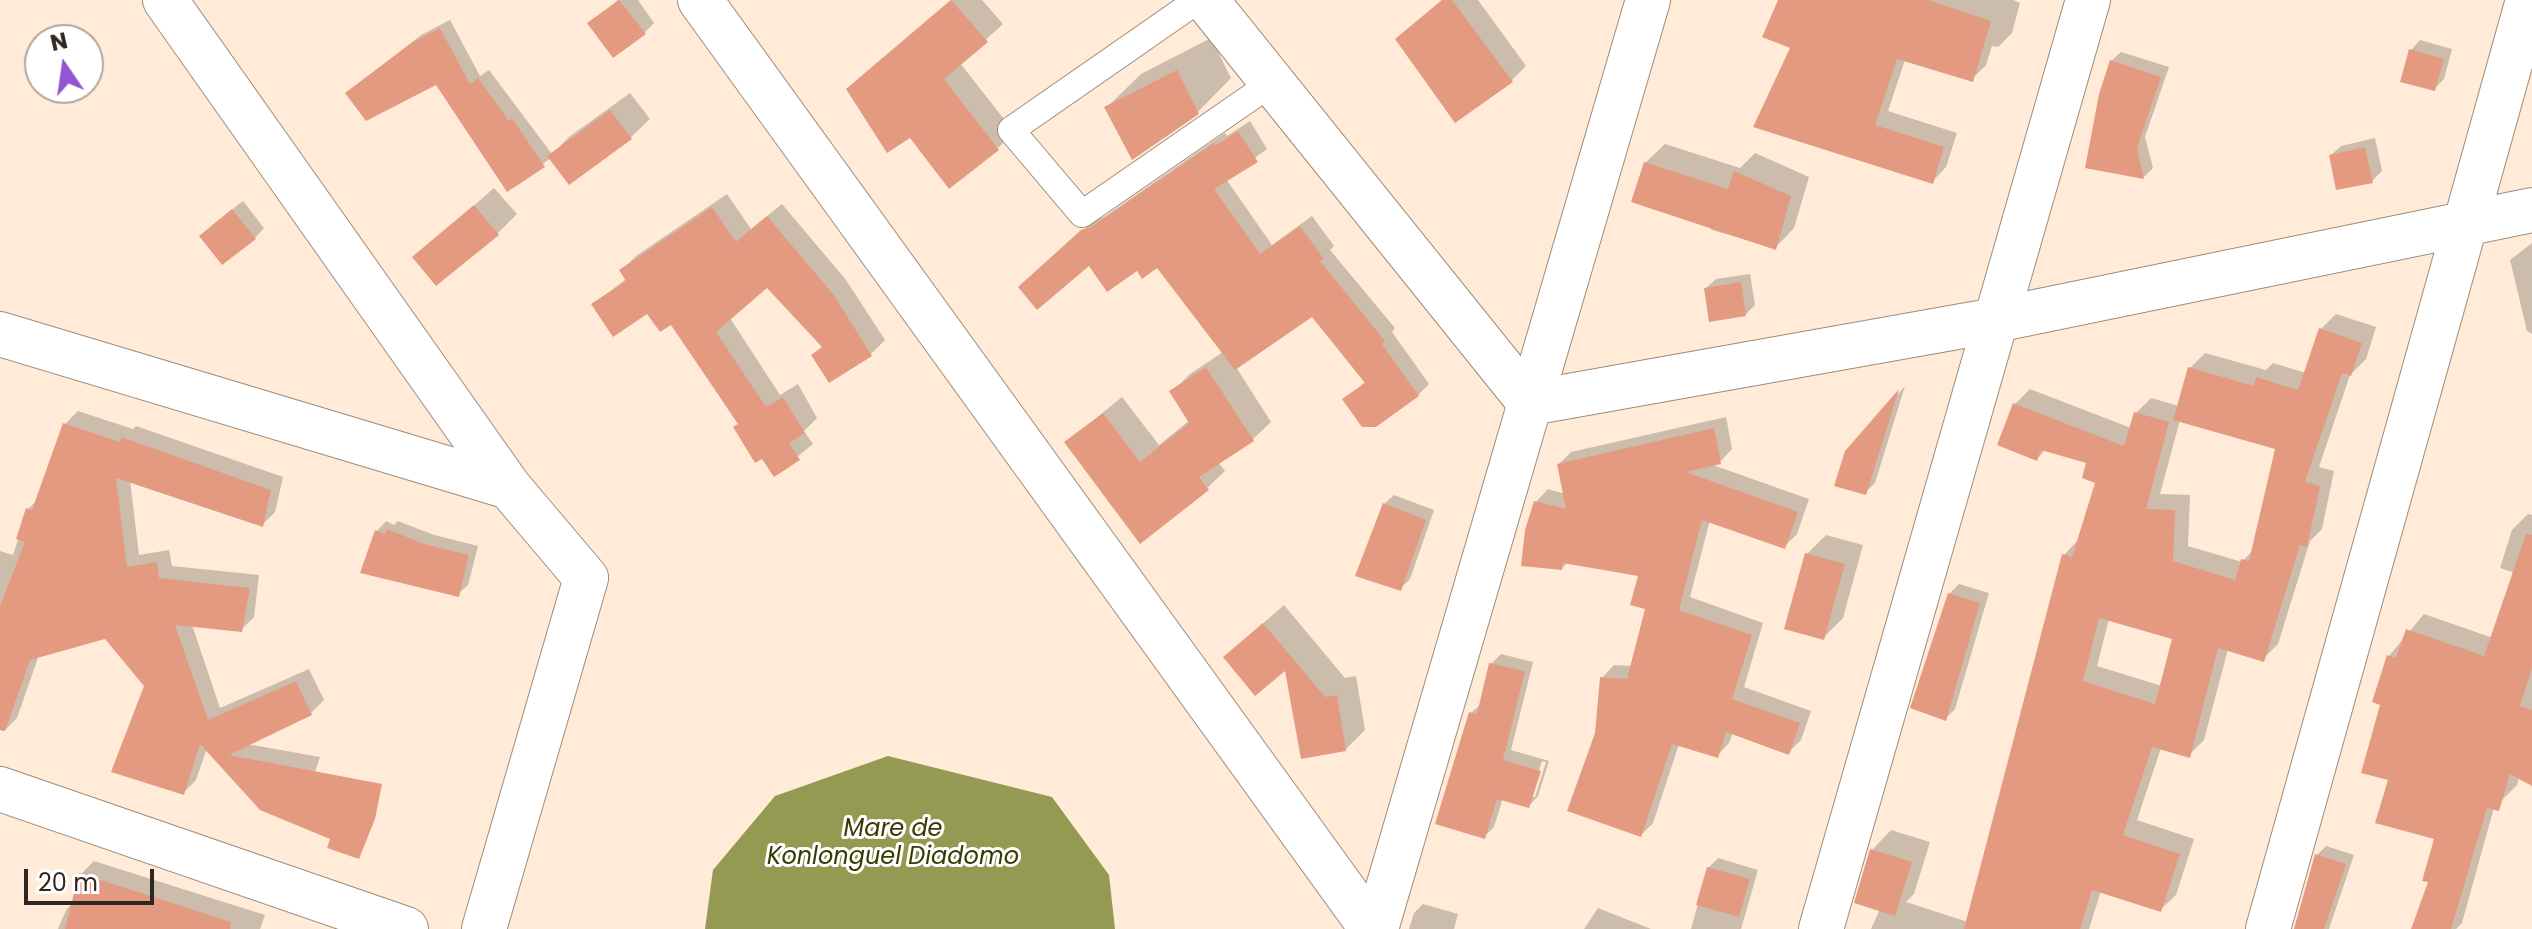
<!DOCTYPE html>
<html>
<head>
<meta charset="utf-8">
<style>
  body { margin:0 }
  #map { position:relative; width:2532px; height:929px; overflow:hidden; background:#ffebd8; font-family:Poppins,sans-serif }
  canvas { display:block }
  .north { position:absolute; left:24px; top:24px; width:80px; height:80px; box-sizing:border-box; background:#fff; border:2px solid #aba8a6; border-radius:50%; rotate:347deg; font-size:22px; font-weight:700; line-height:32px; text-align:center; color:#2e2620 }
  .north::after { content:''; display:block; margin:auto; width:28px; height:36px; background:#9157cf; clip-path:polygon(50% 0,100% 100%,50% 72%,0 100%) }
  .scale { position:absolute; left:24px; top:869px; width:130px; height:36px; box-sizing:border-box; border:4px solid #2e2620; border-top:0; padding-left:10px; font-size:24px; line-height:28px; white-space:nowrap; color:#2e2620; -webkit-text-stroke:6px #fff; paint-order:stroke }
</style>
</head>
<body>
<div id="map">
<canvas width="2532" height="929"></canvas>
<div class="north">N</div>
<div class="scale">20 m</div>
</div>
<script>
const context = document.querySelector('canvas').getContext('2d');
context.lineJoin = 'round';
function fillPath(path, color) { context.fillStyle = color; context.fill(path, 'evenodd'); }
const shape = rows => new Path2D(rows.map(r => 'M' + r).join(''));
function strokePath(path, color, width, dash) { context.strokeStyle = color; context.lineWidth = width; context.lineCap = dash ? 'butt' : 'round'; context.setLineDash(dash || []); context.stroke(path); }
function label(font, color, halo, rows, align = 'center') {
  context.font = font + ' Poppins,sans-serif'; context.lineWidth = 6; context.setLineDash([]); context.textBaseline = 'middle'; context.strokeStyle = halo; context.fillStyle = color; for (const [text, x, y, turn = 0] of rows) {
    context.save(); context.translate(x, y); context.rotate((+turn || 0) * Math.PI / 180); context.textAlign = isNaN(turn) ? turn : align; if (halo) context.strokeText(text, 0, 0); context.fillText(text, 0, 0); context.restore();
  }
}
fillPath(shape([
  [888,756,1052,797,1109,875,1115,929,705,929,713,870,775,796]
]), '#959a52');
fillPath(shape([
  [618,0,638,0,654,23,644,33,590,23],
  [951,0,982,0,1003,24,960,63,1014,132,998,148,865,73],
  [1442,0,1478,0,1526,66,1511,81,1398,39],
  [1780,0,2013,0,2020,3,2012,33,1998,47,1992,46,1986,65,1972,79,1905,60,1888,111,1957,133,1946,167,1932,182,1792,47],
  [450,20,480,76,489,70,552,154,569,137,630,93,650,119,630,138,551,158,508,189,437,83,347,93,421,35],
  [1211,38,1231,78,1198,112,1107,107,1141,74],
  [2420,40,2452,49,2444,79,2434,89,2411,50],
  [2121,52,2169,67,2145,137,2153,168,2144,177,2087,166,2111,61],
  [1250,121,1267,149,1226,179,1272,245,1312,216,1334,246,1330,250,1395,328,1392,332,1429,384,1418,395,1345,400,1366,381,1312,315,1236,367,1271,422,1253,439,1218,462,1225,471,1207,488,1067,442,1122,397,1159,445,1190,420,1172,392,1190,374,1223,352,1158,265,1137,268,1090,263,1031,276,1095,219,1104,217,1225,133,1227,136],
  [2375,138,2382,171,2372,181,2331,155,2341,146],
  [1665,144,1740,168,1755,153,1809,177,1794,228,1775,248,1712,230,1645,163],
  [494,188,517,214,497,234,415,257],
  [727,194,751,229,782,204,846,280,885,340,871,354,813,355,823,346,767,286,730,318,780,395,798,384,817,418,804,431,813,444,775,475,671,322,647,312,594,304,627,278,622,270,636,256],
  [243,201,264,228,255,238,211,226],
  [2532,243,2532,334,2527,331,2510,260],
  [1750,274,1755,305,1745,315,1706,288,1716,279],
  [2336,314,2376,327,2366,359,2350,375,2319,467,2334,471,2322,529,2310,541,2278,644,2263,659,2228,649,2204,740,2189,755,2161,748,2137,820,2194,839,2176,895,2160,910,2101,891,2089,929,1871,929,1880,909,1872,850,1891,830,1930,842,1914,894,1906,902,1968,922,2064,555,2079,539,2097,482,2089,462,2046,449,2037,459,2015,404,2030,389,2131,428,2136,413,2151,398,2179,406,2190,368,2205,353,2266,370,2273,363,2306,373,2321,329],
  [2180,420,2277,448,2254,549,2242,562,2188,546,2190,495,2160,494],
  [2109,619,2174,637,2162,686,2097,666],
  [1905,386,1875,483,1865,493,1847,452],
  [78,411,133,429,136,426,283,477,275,512,263,524,130,480,139,555,169,550,172,566,259,575,254,617,241,630,192,625,220,708,309,669,324,700,311,713,247,744,320,757,303,807,207,748,196,780,183,793,147,685,106,637,39,655,17,718,4,731,0,730,0,551,13,555,28,509,38,499,65,424],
  [1726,417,1732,449,1720,462,1710,464,1809,499,1797,534,1784,547,1710,520,1690,597,1763,623,1744,687,1811,711,1801,740,1788,753,1733,733,1729,743,1717,756,1679,744,1653,823,1641,835,1597,734,1602,678,1614,665,1633,666,1647,608,1641,574,1568,562,1562,568,1536,502,1548,489,1565,494,1559,464,1571,452],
  [1394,495,1434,510,1410,579,1400,589,1384,504],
  [2528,514,2532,515,2532,784,2519,777,2517,785,2502,800,2498,793,2462,923,2456,929,2416,929,2431,881,2436,837,2390,779,2383,704,2389,656,2424,614,2493,638,2515,573,2500,568,2512,530],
  [386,521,394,525,398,521,434,535,478,546,468,585,458,594,377,531],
  [1826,535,1863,545,1843,618,1824,637,1807,554],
  [1959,584,1989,593,1955,709,1946,718,1949,594],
  [1284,605,1345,678,1356,676,1365,730,1345,750,1287,667,1225,657],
  [1501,654,1533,662,1511,750,1549,761,1538,796,1529,806,1503,798,1494,827,1484,837,1471,713,1482,703,1491,664],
  [1542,761,1546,762,1535,797,1531,797],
  [2326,846,2354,855,2329,929,2296,929,2317,855],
  [1718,858,1758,870,1741,929,1691,929,1708,868],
  [94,861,265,915,260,929,58,929,66,910,74,901,81,874],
  [1423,904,1458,914,1454,929,1409,929,1414,913],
  [1598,908,1651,929,1584,929]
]), '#0003');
fillPath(shape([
  [619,0,646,34,613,58,587,23],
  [951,0,988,42,944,79,999,150,949,189,910,138,887,153,846,89],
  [1442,0,1452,0,1513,82,1455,123,1395,39],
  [1778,0,1928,0,1991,21,1973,82,1897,59,1875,125,1944,147,1933,184,1753,127,1790,48,1762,37],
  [440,28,470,84,478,78,509,121,512,118,545,167,507,192,436,85,366,121,345,93,410,44],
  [2409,49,2444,59,2435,91,2400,82],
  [2110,60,2161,77,2137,148,2144,179,2085,168,2099,94],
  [1177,70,1199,114,1132,160,1104,107],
  [610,110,632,139,569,185,547,156],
  [1238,131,1258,162,1214,189,1260,254,1300,226,1324,259,1320,261,1385,341,1382,344,1419,396,1376,427,1362,427,1342,399,1365,383,1312,317,1235,370,1157,268,1142,279,1137,271,1107,292,1089,266,1037,310,1018,287,1081,230,1091,227,1214,143,1215,146],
  [2365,147,2373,183,2336,190,2329,155],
  [1644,162,1728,189,1734,171,1791,196,1776,250,1631,202],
  [474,205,499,235,436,286,412,257],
  [712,207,736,242,767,216,833,294,872,356,829,383,811,355,822,347,767,288,716,332,766,407,783,397,805,433,789,443,800,460,774,477,762,459,755,463,733,427,738,424,671,325,660,332,647,314,613,337,591,304,626,281,619,270],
  [232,209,256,239,222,265,199,236],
  [1741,282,1746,316,1709,322,1704,288],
  [2319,328,2362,343,2351,376,2342,373,2305,482,2320,486,2307,547,2300,545,2264,662,2218,648,2190,758,2152,747,2123,835,2180,854,2161,912,2092,890,2080,929,1964,929,2062,554,2072,557,2095,483,2082,478,2086,463,2041,450,2037,461,1997,445,2013,403,2124,446,2134,412,2169,422,2146,509,2175,510,2173,561,2235,580,2241,559,2249,561,2275,449,2173,420,2188,367,2254,386,2256,377,2298,390],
  [2099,618,2172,639,2155,704,2083,681],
  [1206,367,1254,441,1199,477,1209,490,1140,544,1064,442,1103,413,1140,462,1189,423,1169,391],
  [1899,389,1866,495,1834,486,1845,451],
  [63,423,120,442,121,437,271,490,263,527,116,478,127,567,157,562,159,578,250,588,242,632,175,625,208,720,296,681,312,715,229,755,382,784,375,819,359,859,327,848,330,839,260,810,200,744,184,795,111,772,144,686,105,639,30,660,5,731,0,730,0,606,25,542,16,539,26,508,32,510],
  [1714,428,1721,464,1686,472,1798,512,1785,549,1702,520,1679,610,1752,635,1732,699,1800,723,1789,755,1726,732,1718,758,1672,744,1641,837,1567,811,1595,733,1600,677,1627,679,1645,609,1630,605,1638,576,1563,563,1562,570,1521,566,1525,530,1534,501,1566,509,1557,464],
  [1383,503,1426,520,1401,591,1355,576],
  [387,529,424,544,469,555,459,597,360,573,375,530,385,534],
  [2526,534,2532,535,2532,668,2520,706,2532,710,2532,786,2510,774,2499,811,2487,808,2451,929,2411,929,2428,882,2422,881,2434,839,2375,823,2388,780,2361,773,2380,705,2372,702,2387,655,2396,658,2406,629,2484,656],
  [1805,553,1845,564,1824,640,1784,629],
  [1948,593,1980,603,1946,721,1910,708],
  [1263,623,1325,697,1337,695,1346,751,1301,759,1285,671,1255,696,1223,657],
  [1489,663,1525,671,1503,760,1541,771,1529,808,1497,799,1485,839,1435,824,1469,712,1477,714],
  [1870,849,1912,862,1895,916,1854,903],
  [2315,854,2346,864,2324,929,2294,929],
  [1707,867,1750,879,1739,917,1696,905],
  [79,873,231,922,230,929,65,929]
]), '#e49a80');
const lane = shape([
  [1198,0,1011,130,1082,214,1273,82]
]);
const street = shape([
  [165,0,509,487,586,578,484,929],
  [700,0,1372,929],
  [1206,0,1530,403,1996,320,2532,210],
  [0,334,509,487],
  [0,789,406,929],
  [1376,929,1648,0],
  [1821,929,2088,0],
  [2268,929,2528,0]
]);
strokePath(lane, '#9e8c7b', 28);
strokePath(street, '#9e8c7b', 46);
strokePath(lane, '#fff', 26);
strokePath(street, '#fff', 44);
label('italic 24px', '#383b00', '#fff', [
  ["Mare de",893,830],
  ["Konlonguel Diadomo",893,858]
]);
</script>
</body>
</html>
